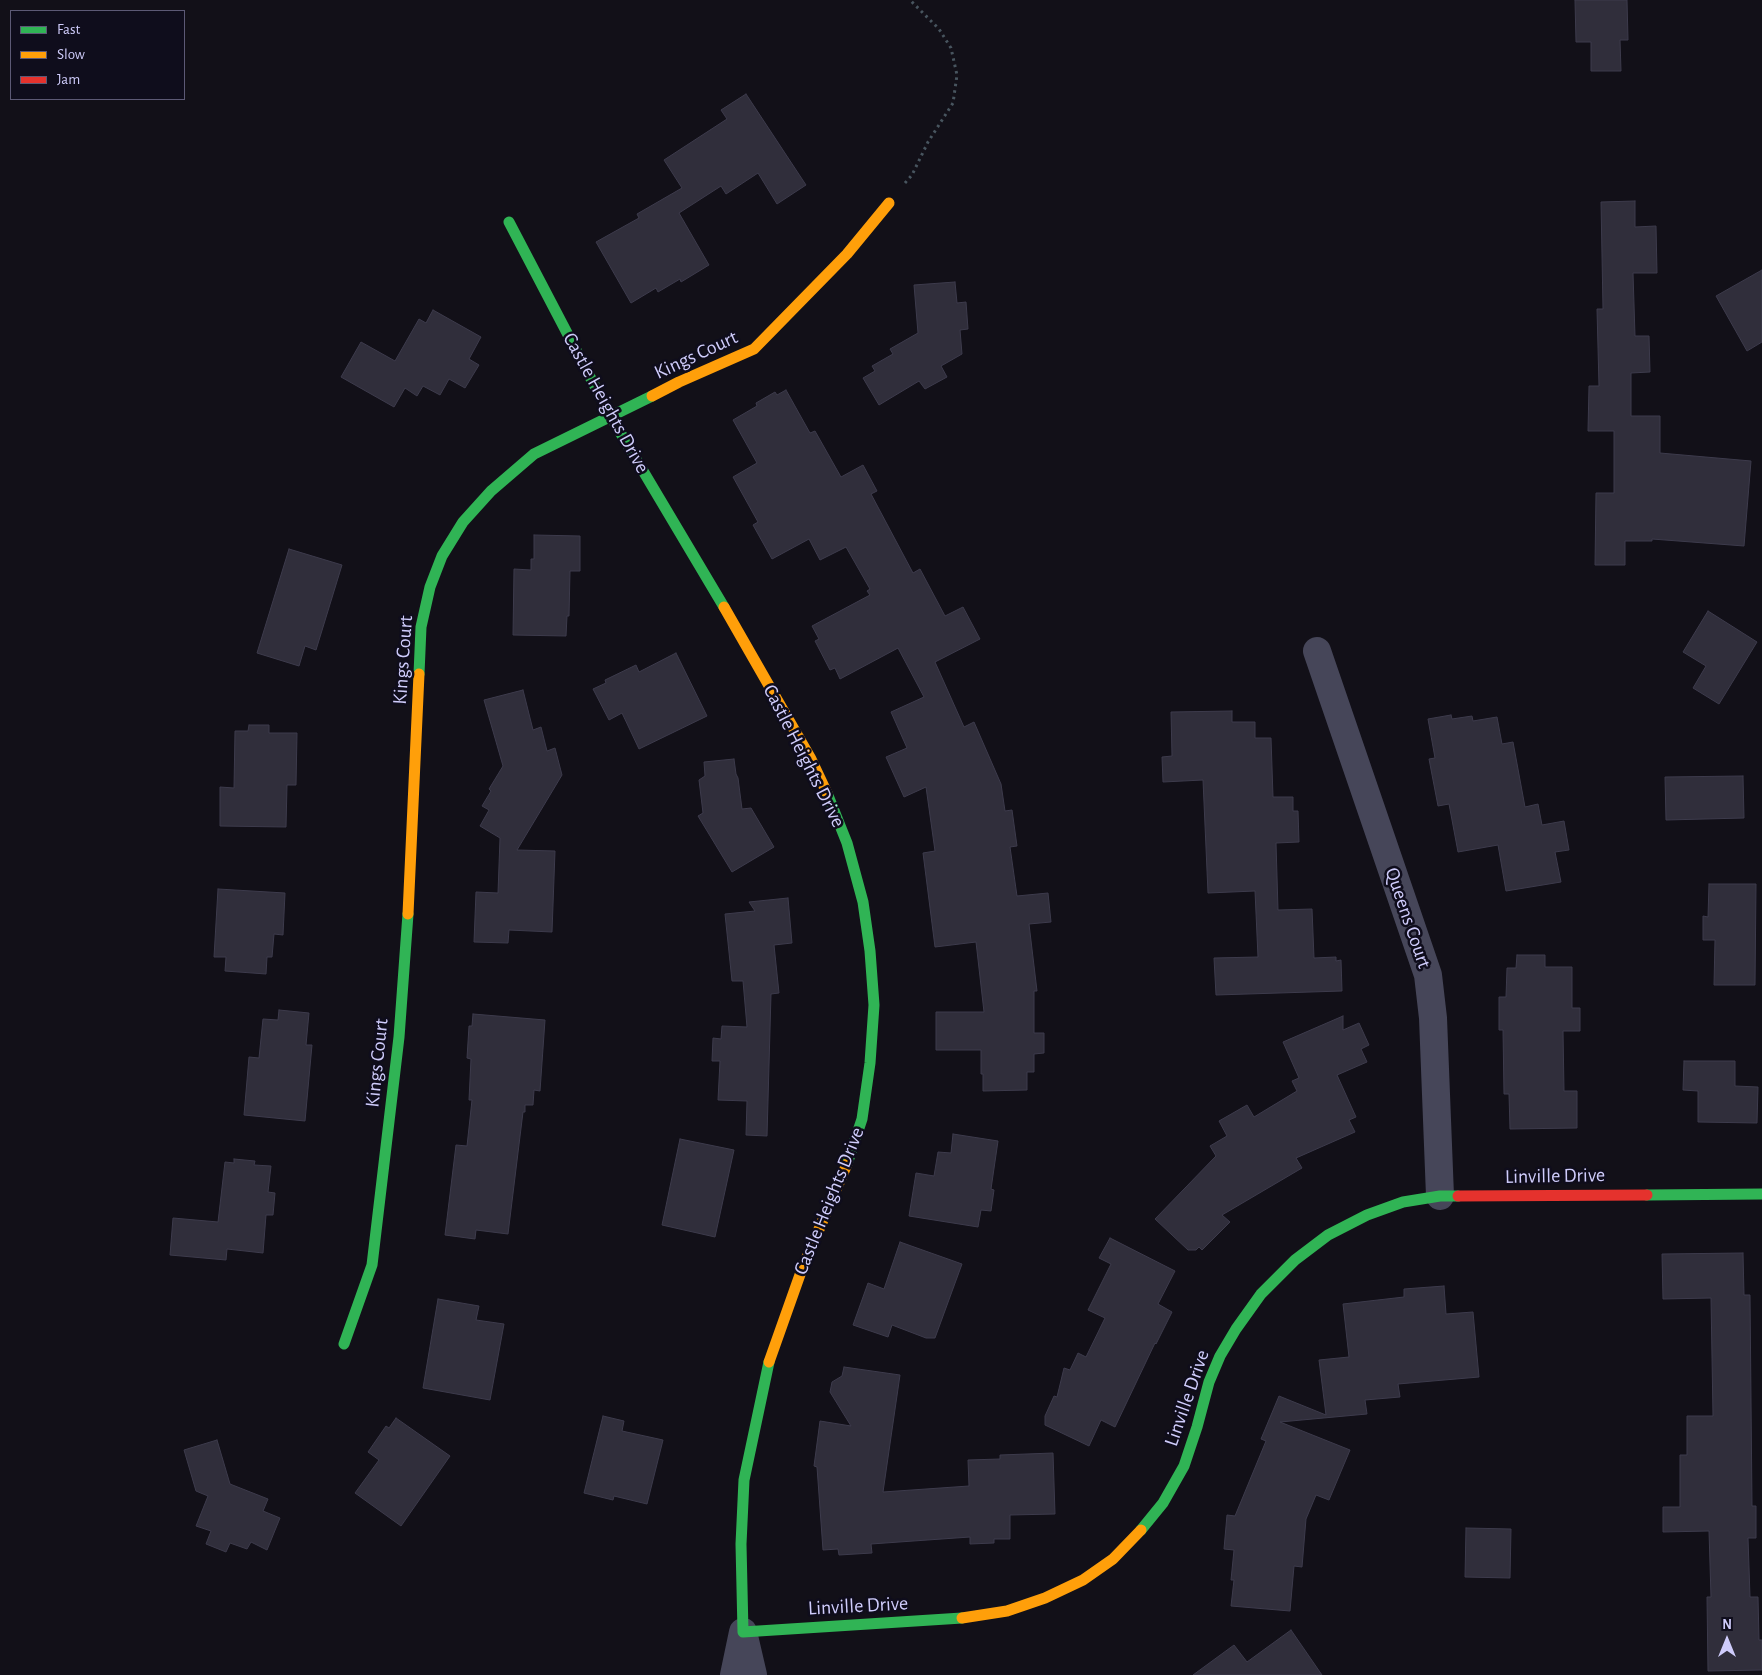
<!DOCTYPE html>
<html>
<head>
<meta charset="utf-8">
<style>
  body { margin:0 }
  #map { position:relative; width:1762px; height:1675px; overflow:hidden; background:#121018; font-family:"Alegreya Sans",sans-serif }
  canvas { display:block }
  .legend { position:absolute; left:10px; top:10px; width:175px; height:90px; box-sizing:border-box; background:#0f0d1c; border:1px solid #5c5975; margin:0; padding:6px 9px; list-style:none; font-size:15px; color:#cfccfb }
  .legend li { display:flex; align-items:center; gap:10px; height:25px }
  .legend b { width:25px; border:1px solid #5c5975 }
  .north { position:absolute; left:1702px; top:1615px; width:50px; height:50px; -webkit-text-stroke:4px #0f0d1c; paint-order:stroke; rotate:0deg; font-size:14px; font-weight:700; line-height:20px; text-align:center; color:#cfccfb }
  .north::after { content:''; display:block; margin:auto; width:18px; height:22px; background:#cfccfb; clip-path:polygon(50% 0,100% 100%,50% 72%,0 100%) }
</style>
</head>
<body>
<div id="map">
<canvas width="1762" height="1675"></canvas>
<ul class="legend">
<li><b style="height:6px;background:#30b455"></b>Fast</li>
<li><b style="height:6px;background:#ff9f0a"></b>Slow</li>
<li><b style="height:6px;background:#e5322d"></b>Jam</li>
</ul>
<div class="north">N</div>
</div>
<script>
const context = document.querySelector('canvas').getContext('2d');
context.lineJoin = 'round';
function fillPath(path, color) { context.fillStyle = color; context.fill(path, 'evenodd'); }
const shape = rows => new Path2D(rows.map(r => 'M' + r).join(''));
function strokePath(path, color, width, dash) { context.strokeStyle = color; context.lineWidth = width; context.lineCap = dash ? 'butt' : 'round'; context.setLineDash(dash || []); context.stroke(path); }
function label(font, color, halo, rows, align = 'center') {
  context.font = font + ' "Alegreya Sans",sans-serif'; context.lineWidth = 5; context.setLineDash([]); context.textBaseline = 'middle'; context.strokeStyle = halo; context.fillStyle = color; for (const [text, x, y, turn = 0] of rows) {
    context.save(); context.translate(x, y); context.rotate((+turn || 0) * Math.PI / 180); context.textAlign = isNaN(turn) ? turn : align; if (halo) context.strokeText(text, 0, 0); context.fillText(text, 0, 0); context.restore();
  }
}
const building = shape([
  [1575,0,1627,0,1628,40,1620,40,1621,71,1591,71,1591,42,1576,42,1575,0],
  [746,94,806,185,777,204,758,173,726,194,721,186,679,213,709,265,681,282,680,279,658,292,656,288,631,303,596,242,639,218,637,214,682,188,664,160,727,119,721,110,746,94],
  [1635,201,1635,227,1656,226,1657,273,1633,273,1635,336,1649,336,1650,372,1631,373,1631,416,1660,416,1660,453,1751,461,1744,546,1652,539,1652,541,1625,541,1625,565,1595,565,1596,493,1614,493,1614,431,1588,431,1589,386,1599,386,1597,309,1603,309,1601,202,1635,201],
  [1762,270,1762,342,1747,351,1716,296,1762,270],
  [955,282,957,303,966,302,968,329,960,330,962,354,941,366,947,377,925,389,919,381,879,405,863,378,875,371,872,366,893,354,890,349,918,333,914,285,955,282],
  [433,310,481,337,469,359,479,365,465,388,449,379,440,395,423,386,417,396,405,388,394,407,341,377,361,342,395,361,419,319,426,323,433,310],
  [786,390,810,433,815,431,841,477,863,465,877,491,871,494,913,573,920,569,945,616,963,607,980,639,935,662,964,727,974,722,1001,784,1005,811,1012,810,1017,846,1010,847,1017,896,1048,893,1051,922,1029,924,1037,991,1034,991,1034,1033,1044,1033,1044,1053,1034,1054,1034,1072,1027,1072,1027,1090,983,1091,983,1074,981,1074,981,1050,936,1050,936,1012,984,1012,976,942,935,947,923,853,935,851,926,787,904,797,886,757,907,748,891,712,924,697,898,648,840,679,835,668,830,670,815,641,819,639,812,626,870,595,867,591,870,589,846,547,820,560,809,539,772,559,753,525,758,522,733,477,757,463,733,420,757,406,756,403,775,392,777,395,786,390],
  [534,535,580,536,580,571,570,571,569,616,567,616,566,636,513,635,514,569,531,570,531,559,534,559,534,535],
  [289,549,342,565,316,650,305,646,299,666,257,653,289,549],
  [1708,611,1757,642,1719,704,1693,688,1706,666,1683,652,1708,611],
  [676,653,707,716,639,749,622,713,609,720,593,689,606,683,605,680,636,665,639,672,676,653],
  [523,690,533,730,541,727,547,751,555,748,562,775,517,850,555,851,552,932,509,930,508,943,474,942,476,892,498,893,500,838,480,826,489,810,482,806,491,791,489,789,503,766,484,700,523,690],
  [1232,711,1232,722,1255,722,1255,738,1271,738,1273,797,1293,797,1293,811,1298,811,1299,842,1276,843,1278,910,1312,909,1314,958,1336,957,1336,961,1341,960,1342,991,1216,995,1214,958,1258,957,1255,891,1208,893,1203,780,1163,782,1162,757,1172,756,1171,712,1232,711],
  [1451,715,1452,719,1472,716,1473,721,1497,717,1502,744,1513,742,1525,807,1538,804,1542,825,1564,821,1569,850,1555,852,1561,882,1506,891,1498,845,1458,852,1449,804,1438,806,1429,759,1435,758,1428,719,1451,715],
  [249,725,269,725,269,733,297,733,296,785,287,785,286,827,220,826,220,787,234,788,235,731,248,731,249,725],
  [734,759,736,774,738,778,742,809,751,808,774,847,732,872,698,816,703,813,699,780,705,776,704,762,734,759],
  [1743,776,1744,818,1666,820,1665,777,1743,776],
  [1709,884,1756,884,1755,985,1714,985,1715,940,1703,940,1703,916,1708,917,1709,884],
  [218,889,285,893,283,935,274,934,272,957,267,957,266,974,225,971,226,957,214,957,218,889],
  [788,898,792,943,774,945,779,993,771,994,767,1136,746,1135,747,1101,718,1100,720,1061,712,1061,713,1038,721,1039,722,1026,747,1027,743,981,732,981,725,914,755,911,749,902,788,898],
  [1517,955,1545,955,1545,967,1572,967,1572,1008,1580,1008,1580,1031,1563,1031,1564,1091,1577,1091,1577,1128,1510,1129,1509,1094,1504,1094,1503,1030,1499,1030,1499,997,1506,997,1507,968,1516,968,1517,955],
  [279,1010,309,1013,306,1045,312,1045,305,1121,244,1115,249,1057,259,1058,263,1019,278,1020,279,1010],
  [473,1014,545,1020,540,1091,534,1090,533,1105,525,1105,525,1112,523,1112,508,1234,476,1230,475,1239,445,1235,456,1145,467,1146,472,1100,469,1100,471,1059,467,1058,469,1026,472,1026,473,1014],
  [1343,1016,1343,1030,1359,1023,1369,1045,1361,1049,1367,1062,1337,1075,1356,1117,1349,1120,1355,1132,1296,1158,1302,1168,1222,1215,1230,1222,1202,1250,1199,1247,1196,1250,1188,1250,1155,1219,1216,1156,1210,1146,1227,1136,1219,1121,1247,1105,1254,1117,1297,1091,1292,1081,1299,1078,1283,1042,1343,1016],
  [1684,1061,1735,1061,1735,1086,1758,1087,1757,1123,1698,1122,1698,1091,1683,1090,1684,1061],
  [953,1134,998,1141,991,1189,994,1190,991,1211,981,1210,978,1227,909,1216,916,1173,934,1176,938,1152,951,1153,953,1134],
  [680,1139,734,1150,715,1237,662,1225,680,1139],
  [234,1159,255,1161,254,1165,271,1166,268,1192,275,1193,273,1215,266,1215,263,1253,227,1249,226,1260,170,1255,173,1218,218,1222,225,1162,234,1163,234,1159],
  [1110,1238,1175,1271,1158,1304,1172,1312,1156,1344,1155,1343,1115,1427,1101,1420,1089,1446,1045,1425,1045,1416,1054,1396,1057,1397,1064,1368,1070,1370,1078,1353,1086,1357,1105,1318,1088,1310,1111,1264,1099,1258,1110,1238],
  [900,1242,962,1264,935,1338,926,1338,892,1325,888,1337,853,1325,868,1283,884,1289,900,1242],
  [1743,1253,1744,1295,1750,1295,1752,1506,1756,1506,1756,1538,1748,1538,1750,1597,1758,1597,1759,1640,1762,1640,1762,1670,1708,1671,1707,1597,1711,1597,1709,1531,1663,1532,1663,1507,1680,1507,1680,1455,1687,1455,1687,1416,1713,1416,1711,1298,1663,1299,1662,1254,1743,1253],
  [1444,1286,1446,1314,1473,1312,1479,1377,1398,1384,1400,1397,1365,1400,1367,1414,1280,1422,1350,1450,1329,1500,1316,1495,1306,1519,1302,1567,1294,1566,1290,1611,1231,1606,1234,1580,1231,1580,1234,1550,1224,1549,1227,1515,1235,1516,1266,1441,1261,1439,1279,1396,1326,1415,1319,1360,1349,1357,1343,1304,1404,1297,1404,1289,1444,1286],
  [438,1299,479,1306,476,1320,504,1324,490,1400,423,1388,438,1299],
  [844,1367,900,1375,883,1492,969,1486,968,1460,1000,1459,1000,1455,1053,1453,1055,1514,1010,1515,1010,1539,994,1539,994,1543,970,1544,970,1537,871,1544,872,1553,839,1555,838,1549,823,1550,817,1467,814,1466,820,1421,851,1426,830,1392,832,1382,842,1376,844,1367],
  [603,1416,624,1421,622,1431,663,1440,647,1504,614,1496,613,1500,584,1493,603,1416],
  [396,1418,450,1456,401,1526,355,1493,379,1460,368,1452,386,1426,389,1428,396,1418],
  [217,1440,230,1484,268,1499,263,1511,280,1518,267,1550,251,1542,247,1549,230,1543,226,1552,206,1544,211,1531,196,1526,208,1496,196,1491,184,1450,217,1440],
  [1466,1528,1511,1529,1510,1578,1465,1577,1466,1528],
  [1291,1630,1322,1675,1193,1675,1234,1645,1247,1662,1291,1630]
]);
fillPath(building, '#302e3b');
strokePath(building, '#3d3b4c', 1);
strokePath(shape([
  [905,183,912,175,928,142,953,103,957,75,951,48,939,29,910,0]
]), '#48555f', 3, [2.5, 4]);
strokePath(shape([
  [1317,651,1428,975,1433,1018,1440,1196],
  [734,1675,743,1632,753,1675]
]), '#464659', 28);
strokePath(shape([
  [509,222,611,417,724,607],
  [419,674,421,627,430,587,442,556,463,522,491,491,534,454,652,396],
  [827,793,847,843,863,902,870,951,874,1005,870,1063,862,1119,847,1164],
  [1647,1195,1762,1194],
  [344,1344,372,1265,399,1037,408,914],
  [769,1362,744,1480,741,1544,743,1632,962,1618],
  [1141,1530,1163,1503,1184,1466,1197,1427,1209,1382,1220,1356,1236,1329,1261,1294,1295,1260,1328,1235,1367,1215,1403,1202,1440,1196,1458,1196]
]), '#30b455', 11);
strokePath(shape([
  [652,396,679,382,754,349,847,254,889,203],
  [724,607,811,759,827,793],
  [408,914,419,674],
  [769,1362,802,1269,847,1164],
  [962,1618,1007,1611,1045,1598,1083,1580,1113,1559,1141,1530]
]), '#ff9f0a', 11);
strokePath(shape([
  [1458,1196,1647,1195]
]), '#e5322d', 11);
label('20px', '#cfccfb', '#0f0d1c', [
  ["Kings Court",696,355,-25],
  ["Castle Heights Drive",606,403,61],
  ["Kings Court",403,660,-86],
  ["Castle Heights Drive",804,756,63],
  ["Queens Court",1408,918,71],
  ["Kings Court",377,1063,-84],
  ["Linville Drive",1555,1176,-1],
  ["Castle Heights Drive",829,1201,-68],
  ["Linville Drive",1187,1398,-71],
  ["Linville Drive",858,1606,-3]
]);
</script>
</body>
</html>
